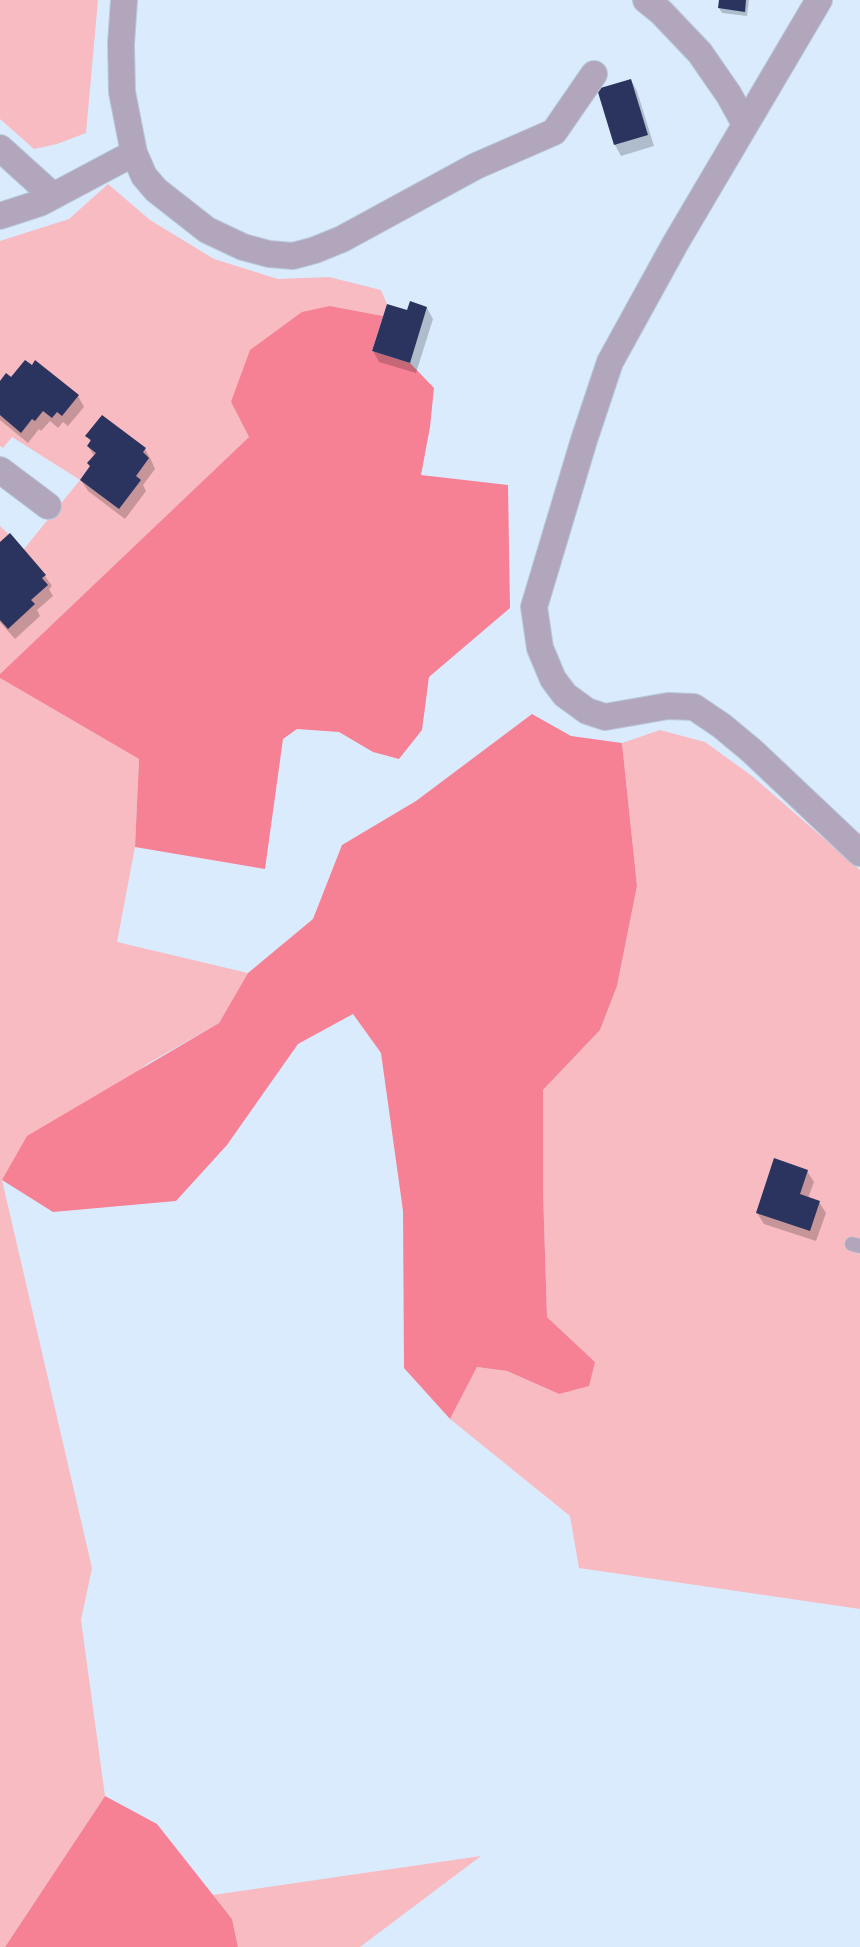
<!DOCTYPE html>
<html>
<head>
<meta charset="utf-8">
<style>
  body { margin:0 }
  canvas { display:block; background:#dbebfe }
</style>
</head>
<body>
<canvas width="860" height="1947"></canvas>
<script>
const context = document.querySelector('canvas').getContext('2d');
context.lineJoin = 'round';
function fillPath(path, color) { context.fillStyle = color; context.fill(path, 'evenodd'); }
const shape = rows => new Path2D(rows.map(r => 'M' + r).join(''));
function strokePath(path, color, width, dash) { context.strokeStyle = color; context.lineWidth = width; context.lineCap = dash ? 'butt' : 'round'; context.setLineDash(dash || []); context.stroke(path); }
fillPath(shape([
  [0,0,98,0,86,133,57,144,34,149,0,119],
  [108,184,150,220,214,259,278,279,329,277,381,290,387,304,383,316,330,306,231,402,249,437,0,674,0,526,24,549,80,480,12,437,3,448,0,446,0,241,69,219],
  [0,678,139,759,135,847,117,942,248,973,219,1023,147,1064,2,1180,92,1568,81,1620,105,1796,5,1947,0,1947],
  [660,730,705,742,752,776,860,870,860,1609,579,1568,570,1516,450,1419,477,1367,507,1371,559,1394,595,1362,547,1317,543,1190,543,1090,600,1030,617,986,637,886,622,743],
  [481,1856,360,1947,238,1947,232,1919,213,1895]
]), '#f7bbc1');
fillPath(shape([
  [330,306,383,316,372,351,410,363,434,388,430,427,421,475,508,485,510,608,429,677,422,730,399,759,373,752,339,732,297,729,283,739,265,869,135,847,139,759,0,678,0,674,249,437,231,402,250,350,302,312],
  [532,714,571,736,622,743,637,886,617,986,600,1030,543,1090,543,1190,547,1317,595,1362,589,1386,559,1394,507,1371,477,1367,450,1419,404,1368,403,1211,381,1053,353,1014,298,1044,227,1145,176,1201,53,1212,2,1180,27,1136,219,1023,248,973,313,919,342,845,416,801],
  [105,1796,157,1824,232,1919,238,1947,5,1947]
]), '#f78194');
fillPath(shape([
  [720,0,749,0,747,16,722,13,719,8],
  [631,80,637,91,654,146,621,156,615,145,599,90],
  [427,308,433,319,416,373,379,362,373,351],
  [11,379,78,396,84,407,68,426,63,422,58,428,50,421,41,431,39,429,28,443,0,420,0,383],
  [87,436,145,449,151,460,155,469,143,485,146,491,125,519,88,491,81,480,91,467,94,456,88,446,91,443],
  [9,535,45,576,52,586,49,589,53,596,37,610,40,616,15,639,0,622,0,544],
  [807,1171,814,1182,808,1198,819,1202,826,1213,816,1241,764,1224,757,1213]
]), '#0003');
fillPath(shape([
  [719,0,746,0,745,12,718,8],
  [631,79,648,135,614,145,597,89],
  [410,301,427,307,410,363,372,351,387,304,407,310],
  [25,360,32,365,35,360,79,395,62,416,57,412,52,418,43,411,35,421,32,419,21,433,0,415,0,381,6,373,11,377],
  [102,415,146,448,143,452,149,458,136,476,141,480,119,509,80,480,90,466,87,463,96,453,87,446,91,440,85,436],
  [10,533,46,575,42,578,48,585,31,600,35,604,8,629,0,620,0,542],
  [774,1158,808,1170,800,1194,820,1201,810,1231,756,1213]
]), '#2a345f');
const lane = shape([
  [852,1244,860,1246]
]);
const street = shape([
  [124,0,121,44,122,92,134,153],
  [646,0,661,12,700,53,729,95,745,124],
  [819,0,675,244,610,362,584,440,534,607,540,648,553,679,565,695,587,711,605,717,668,706,694,707,722,726,752,751,860,853],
  [0,148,53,196],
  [0,216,40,203,134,153,144,176,156,190,207,230,243,247,269,254,293,256,315,250,342,239,476,166,554,132,594,74],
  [0,470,48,506]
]);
strokePath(lane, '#b9c9dc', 15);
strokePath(street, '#b9c9dc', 28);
strokePath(lane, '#b2a6bc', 14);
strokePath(street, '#b2a6bc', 26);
</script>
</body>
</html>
